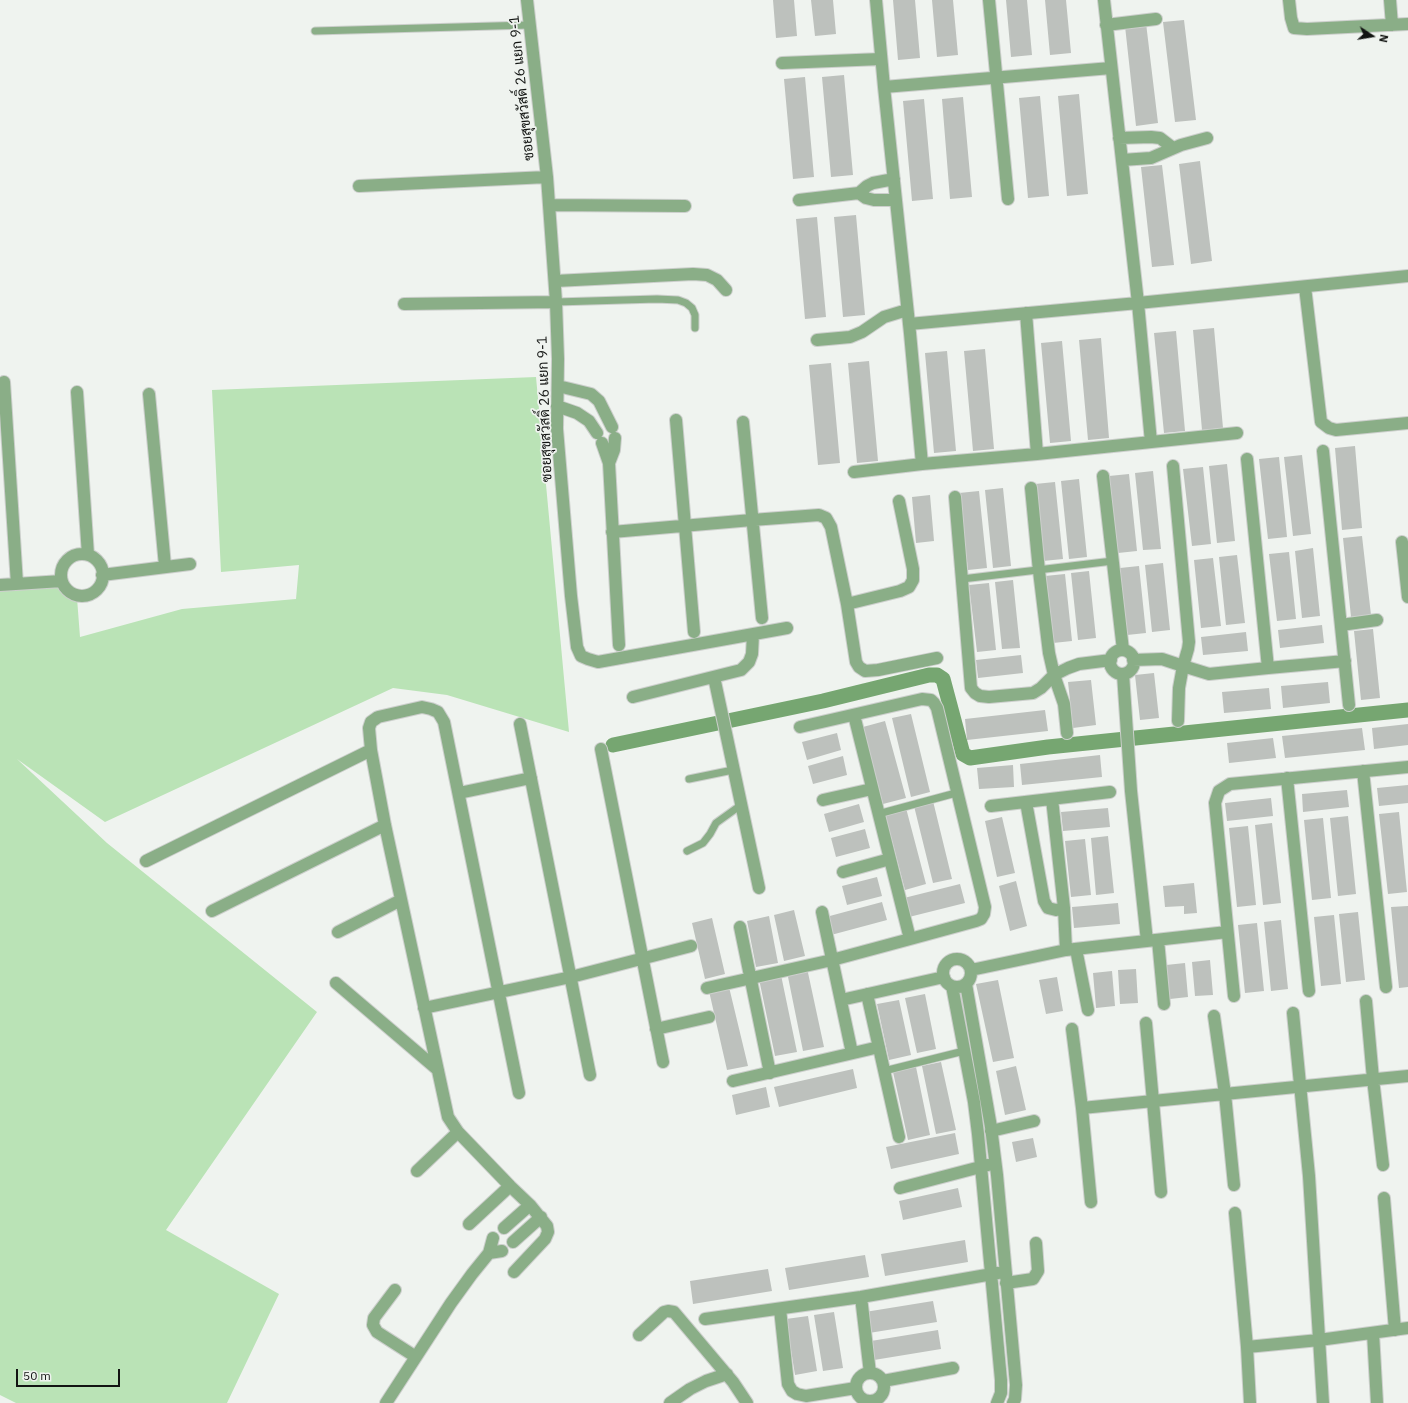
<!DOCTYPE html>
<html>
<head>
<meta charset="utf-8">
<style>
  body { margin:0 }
  #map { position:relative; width:1408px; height:1403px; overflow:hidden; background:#eff3ef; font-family:"IBM Plex Sans",sans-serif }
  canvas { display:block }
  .north { position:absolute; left:1352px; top:16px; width:40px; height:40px; -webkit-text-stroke:3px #eff3ef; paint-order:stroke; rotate:102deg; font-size:11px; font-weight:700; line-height:16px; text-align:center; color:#121412 }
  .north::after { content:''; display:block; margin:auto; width:14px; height:18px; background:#121412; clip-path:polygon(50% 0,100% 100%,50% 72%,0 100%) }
  .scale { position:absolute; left:16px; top:1369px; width:104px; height:18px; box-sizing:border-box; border:2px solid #121412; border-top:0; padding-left:5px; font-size:12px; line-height:14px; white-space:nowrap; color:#121412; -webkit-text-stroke:3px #eff3ef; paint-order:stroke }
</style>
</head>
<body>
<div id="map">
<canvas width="1408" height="1403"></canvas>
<div class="north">N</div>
<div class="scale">50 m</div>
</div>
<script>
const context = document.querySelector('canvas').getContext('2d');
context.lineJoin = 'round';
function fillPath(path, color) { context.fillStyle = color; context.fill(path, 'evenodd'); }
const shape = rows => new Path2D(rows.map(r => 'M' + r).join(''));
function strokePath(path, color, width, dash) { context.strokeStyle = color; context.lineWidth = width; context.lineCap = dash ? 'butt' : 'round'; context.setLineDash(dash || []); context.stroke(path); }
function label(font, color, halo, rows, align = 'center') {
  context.font = font + ' "IBM Plex Sans",Sarabun,sans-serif'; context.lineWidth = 3.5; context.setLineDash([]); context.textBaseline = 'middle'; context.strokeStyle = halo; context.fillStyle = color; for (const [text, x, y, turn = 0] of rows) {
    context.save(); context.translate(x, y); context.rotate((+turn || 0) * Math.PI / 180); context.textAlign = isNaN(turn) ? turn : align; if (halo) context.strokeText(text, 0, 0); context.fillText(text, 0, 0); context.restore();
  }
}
fillPath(shape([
  [536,377,569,732,447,695,393,688,105,822,17,759,107,843,317,1012,166,1230,279,1294,227,1403,16,1403,0,1395,0,588,58,585,77,598,80,637,182,609,296,599,299,565,221,572,212,390]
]), '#bae3b6');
strokePath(shape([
  [613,745,823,701,929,675,937,675,943,679,963,754,970,758,1048,747,1408,710]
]), '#76a671', 15);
fillPath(shape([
  [773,0,794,0,797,36,776,38],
  [811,0,833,0,836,34,815,36],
  [893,0,915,0,920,58,898,60],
  [932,0,953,0,958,55,937,57],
  [1006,0,1027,0,1032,55,1011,57],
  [1045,0,1066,0,1071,53,1050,55],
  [1184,20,1196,120,1175,122,1163,22],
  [1146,23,1158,123,1136,126,1125,26],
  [844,75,853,175,831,177,822,77],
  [805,77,814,177,793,179,784,79],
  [1079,94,1088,194,1067,196,1058,96],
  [1040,96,1049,196,1028,198,1019,98],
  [963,97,972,197,950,199,942,99],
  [924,99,933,199,912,201,903,101],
  [1200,161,1212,261,1191,264,1179,164],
  [1162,165,1174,265,1152,267,1141,167],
  [856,215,865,315,843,317,834,217],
  [817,217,826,317,805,319,796,219],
  [1214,328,1223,428,1202,430,1193,330],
  [1176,331,1185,431,1164,433,1154,333],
  [1101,338,1109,438,1088,440,1079,340],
  [1062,341,1071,441,1050,443,1041,343],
  [985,349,994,449,973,451,964,351],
  [947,351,956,451,934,453,925,353],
  [869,361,878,461,857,463,848,363],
  [831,363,840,463,818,465,809,365],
  [1355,446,1362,528,1342,530,1335,448],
  [1302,455,1311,534,1293,536,1284,457],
  [1279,457,1287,537,1268,539,1259,459],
  [1227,464,1235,541,1217,543,1209,466],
  [1203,467,1211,544,1192,546,1183,469],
  [1153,471,1161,549,1143,550,1135,473],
  [1129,474,1137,551,1118,553,1109,476],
  [1079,479,1087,557,1069,559,1061,481],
  [1055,482,1063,559,1043,561,1035,484],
  [1003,488,1011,566,993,568,985,490],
  [979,491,987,568,968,570,959,493],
  [930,495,934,541,916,543,912,497],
  [1362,536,1371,615,1351,617,1343,538],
  [1313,548,1320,616,1302,618,1295,551],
  [1289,552,1296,619,1277,621,1269,554],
  [1237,555,1245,623,1226,625,1219,557],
  [1213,558,1221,626,1201,628,1194,560],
  [1163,563,1170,630,1152,632,1145,565],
  [1139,566,1146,633,1127,635,1120,568],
  [1089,571,1096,638,1078,640,1071,573],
  [1065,574,1072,641,1053,643,1045,576],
  [1013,580,1020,648,1002,649,995,582],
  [989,583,996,650,977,652,969,585],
  [1322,625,1324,643,1280,648,1278,630],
  [1373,629,1380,698,1361,700,1354,631],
  [1246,632,1248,651,1203,655,1201,637],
  [1021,655,1023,673,978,678,976,660],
  [1154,673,1159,718,1140,720,1135,675],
  [1091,680,1096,725,1073,728,1068,682],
  [1328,682,1330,703,1283,708,1281,686],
  [1269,688,1271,709,1224,713,1222,692],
  [1045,710,1048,731,967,740,965,719],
  [911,714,930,792,911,797,892,718],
  [885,721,906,798,883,804,863,727],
  [1408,724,1408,745,1374,749,1372,728],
  [1362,728,1365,750,1285,758,1282,736],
  [837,733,841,750,807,760,802,742],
  [1273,738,1276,758,1229,763,1227,743],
  [1100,755,1102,777,1022,785,1020,764],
  [843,756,847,775,813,784,808,766],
  [1013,765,1014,787,979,789,977,768],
  [1408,785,1408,803,1379,806,1377,788],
  [1347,790,1349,807,1303,812,1302,794],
  [1271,798,1273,816,1227,821,1225,803],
  [933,801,952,879,933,883,914,806],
  [859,804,864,822,829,832,824,814],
  [906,808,926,884,905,890,885,814],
  [1108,808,1110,827,1063,831,1061,812],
  [1399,812,1407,892,1388,894,1379,814],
  [1348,816,1356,894,1338,896,1330,818],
  [1002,817,1015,873,997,877,985,821],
  [1323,818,1331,898,1312,900,1304,820],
  [1272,823,1281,903,1263,905,1255,825],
  [1248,826,1256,905,1237,907,1229,828],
  [865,829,870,848,836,857,831,838],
  [1108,836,1114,893,1096,895,1091,838],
  [1085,839,1091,895,1071,897,1065,841],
  [877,877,882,896,847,905,842,886],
  [1016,881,1027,926,1010,931,999,886],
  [1194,883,1197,913,1184,914,1184,906,1165,907,1163,886],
  [960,884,965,903,909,917,904,898],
  [882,902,887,920,831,935,826,917],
  [1118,903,1120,924,1074,928,1072,907],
  [1408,906,1408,987,1399,988,1391,907],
  [794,910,805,956,784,961,774,915],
  [1358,912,1365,980,1346,982,1339,914],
  [1334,915,1341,984,1321,986,1314,917],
  [769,916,778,963,756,967,747,921],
  [712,918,725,974,705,979,692,923],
  [1281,920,1288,989,1271,991,1264,922],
  [1257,923,1264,991,1245,993,1238,925],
  [1210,960,1213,995,1195,996,1192,962],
  [1185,963,1188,997,1170,999,1166,965],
  [807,968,824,1047,803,1051,787,972],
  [1136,969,1138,1003,1120,1004,1118,970],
  [1112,971,1115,1006,1096,1008,1093,973],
  [781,975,797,1052,775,1056,759,979],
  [1057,977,1063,1011,1046,1014,1039,980],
  [998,980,1014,1058,993,1062,976,984],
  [729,987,748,1066,727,1070,709,991],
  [925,994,936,1049,917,1053,905,998],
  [899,1000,911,1055,889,1060,877,1004],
  [941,1062,956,1130,936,1134,922,1066],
  [1016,1066,1026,1110,1005,1115,996,1071],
  [916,1067,930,1135,908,1140,893,1072],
  [853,1069,857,1088,779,1107,774,1087],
  [766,1087,770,1107,736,1115,732,1095],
  [955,1133,959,1154,891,1169,886,1147],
  [1033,1138,1037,1157,1016,1162,1012,1142],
  [958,1188,962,1207,903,1220,899,1201],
  [965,1240,968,1262,885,1276,881,1254],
  [865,1255,869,1277,789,1290,785,1268],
  [768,1269,772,1291,693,1304,690,1281],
  [933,1301,937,1322,869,1333,865,1312],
  [834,1312,843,1368,823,1371,814,1315],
  [808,1316,817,1371,795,1375,786,1319],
  [938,1330,941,1349,874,1360,871,1341]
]), '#bdc1bd');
const lane = shape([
  [315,31,530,25],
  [556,302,657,299,678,300,686,303,692,308,695,315,695,328],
  [962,579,1113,561],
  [689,779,733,770],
  [878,814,956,793],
  [687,851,703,843,710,834,716,823,741,805],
  [884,1071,964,1051]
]);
const street = shape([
  [527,0,547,177,556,302,558,359,557,429,571,596,577,647,581,656,588,659,598,662,787,628],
  [876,0,884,87,910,333,922,464],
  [989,0,1008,199],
  [1104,0,1138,303,1151,442],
  [1289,0,1291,18,1294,28,1307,29,1408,24],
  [1390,0,1392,25],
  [1106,25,1156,19],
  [782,63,881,59],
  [884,87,1111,68],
  [1119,138,1151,137,1160,138,1173,148],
  [1122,160,1151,158,1181,145,1207,138],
  [359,186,547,177],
  [859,193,866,198,874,200,896,200],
  [799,200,859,193,867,186,873,183,894,179],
  [549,205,685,206],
  [555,281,693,274,707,275,717,280,726,290],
  [1305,287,1321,422,1329,428,1336,430,1408,423],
  [404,304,556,302],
  [1026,313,1037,454],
  [909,324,1138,303,1408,276],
  [817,340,850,337,862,332,884,317,907,310],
  [4,382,17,584],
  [558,386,591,394,599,401,612,427],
  [77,392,88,555],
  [149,394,165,566],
  [557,406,577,413,589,421,597,433],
  [676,420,694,632],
  [743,422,762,618],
  [602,443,609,463,619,645],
  [1323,451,1349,705],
  [1247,459,1268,668],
  [609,463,614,450,615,438],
  [854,472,922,464,1037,454,1237,433],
  [1103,476,1123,650],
  [1031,488,1039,571,1049,653,1054,675,1068,668,1079,664,1111,660],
  [955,497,971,688,975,693,980,696,989,697,1033,693,1041,688,1054,675,1064,704,1067,733],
  [612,532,752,520,819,515,826,518,831,527,847,604,856,662,859,667,865,671,878,670,937,658],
  [1402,542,1408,597],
  '61 575a21 21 0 1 1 42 0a21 21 0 1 1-42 0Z',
  [102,575,190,564],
  [0,585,62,581],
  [847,604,900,591,909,587,913,580,913,569,899,501],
  [1341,625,1377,620],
  '1110 662a12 12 0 1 1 24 0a12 12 0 1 1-24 0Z',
  [1133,660,1162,659,1183,666,1188,649,1189,642,1173,466],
  [1123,674,1131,791,1147,941],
  [714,677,759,888],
  [633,697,741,670,749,662,752,654,753,634],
  [854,715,910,939],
  [1178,721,1179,688,1183,666,1209,674,1268,668,1345,661],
  [520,724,590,1075],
  [601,749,663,1062],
  [1363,771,1386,987],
  [1287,778,1309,991],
  [459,793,531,778],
  [1052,799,1064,908,1066,950],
  [823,800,872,789],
  [1026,802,1044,901,1048,908,1056,910,1064,908],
  [991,806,1110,792],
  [146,861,371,750],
  [843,872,890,859],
  [212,911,385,825],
  [822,912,852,1053],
  [740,927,770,1073],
  [338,932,401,900],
  [1158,940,1164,1004],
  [1076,949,1088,1010],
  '943 973a14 14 0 1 1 28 0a14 14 0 1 1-28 0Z',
  [971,970,1066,950,1227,932],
  [336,983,438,1070],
  [966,984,991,1127,997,1175,1016,1385,1015,1399,1013,1403],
  [952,986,974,1102,978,1134,1001,1380,1001,1393,997,1403],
  [707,988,832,960,910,939,976,921,981,919,984,914,985,907,937,708,934,703,931,700,922,699,800,727],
  [867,994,899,1137],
  [1234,996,1215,803,1219,791,1230,784,1408,767],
  [841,1000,944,977],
  [1366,1001,1373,1079,1383,1165],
  [424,1008,571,977,691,946],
  [1293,1013,1309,1176,1323,1403],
  [1214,1016,1225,1094,1234,1185],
  [1146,1023,1161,1192],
  [656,1029,709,1017],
  [1072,1029,1082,1108,1091,1202],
  [733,1081,879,1047],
  [1082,1108,1408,1076],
  [991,1131,1034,1121],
  [417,1171,458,1132],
  [900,1188,988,1165],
  [1384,1198,1395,1330],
  [1235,1213,1247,1347],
  [469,1224,510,1186],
  [504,1228,530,1205],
  [513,1242,541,1217],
  [489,1253,502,1251],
  [514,1272,545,1239,548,1232,547,1226,530,1205,510,1186,458,1132,448,1117,385,825,371,750,369,728,371,722,378,717,422,707,431,709,438,712,444,722,519,1093],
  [1006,1283,1033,1279,1038,1271,1036,1243],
  [395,1290,374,1318,373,1325,377,1332,416,1357],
  [861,1297,870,1373],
  [780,1309,788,1384,792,1391,797,1394,806,1396,856,1388],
  [705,1319,861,1297,998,1273],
  [1373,1333,1377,1403],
  [639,1335,664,1312,668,1311,674,1312,733,1382,747,1403],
  '856 1387a14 14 0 1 1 28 0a14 14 0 1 1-28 0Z',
  [883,1381,953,1368],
  [386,1403,451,1303,472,1274,489,1253,493,1238],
  [670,1403,690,1389,706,1381,727,1374],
  [1250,1403,1247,1347,1319,1340,1408,1328]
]);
strokePath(lane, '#cccfcc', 9);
strokePath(street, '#cccfcc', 14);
strokePath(lane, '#8aae87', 7);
strokePath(street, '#8aae87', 12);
label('14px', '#121412', '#eff3ef', [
  ["ซอยสุขสวัสดิ์ 26 แยก 9-1",522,88,-96],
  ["ซอยสุขสวัสดิ์ 26 แยก 9-1",545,409,-92]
]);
</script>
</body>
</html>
